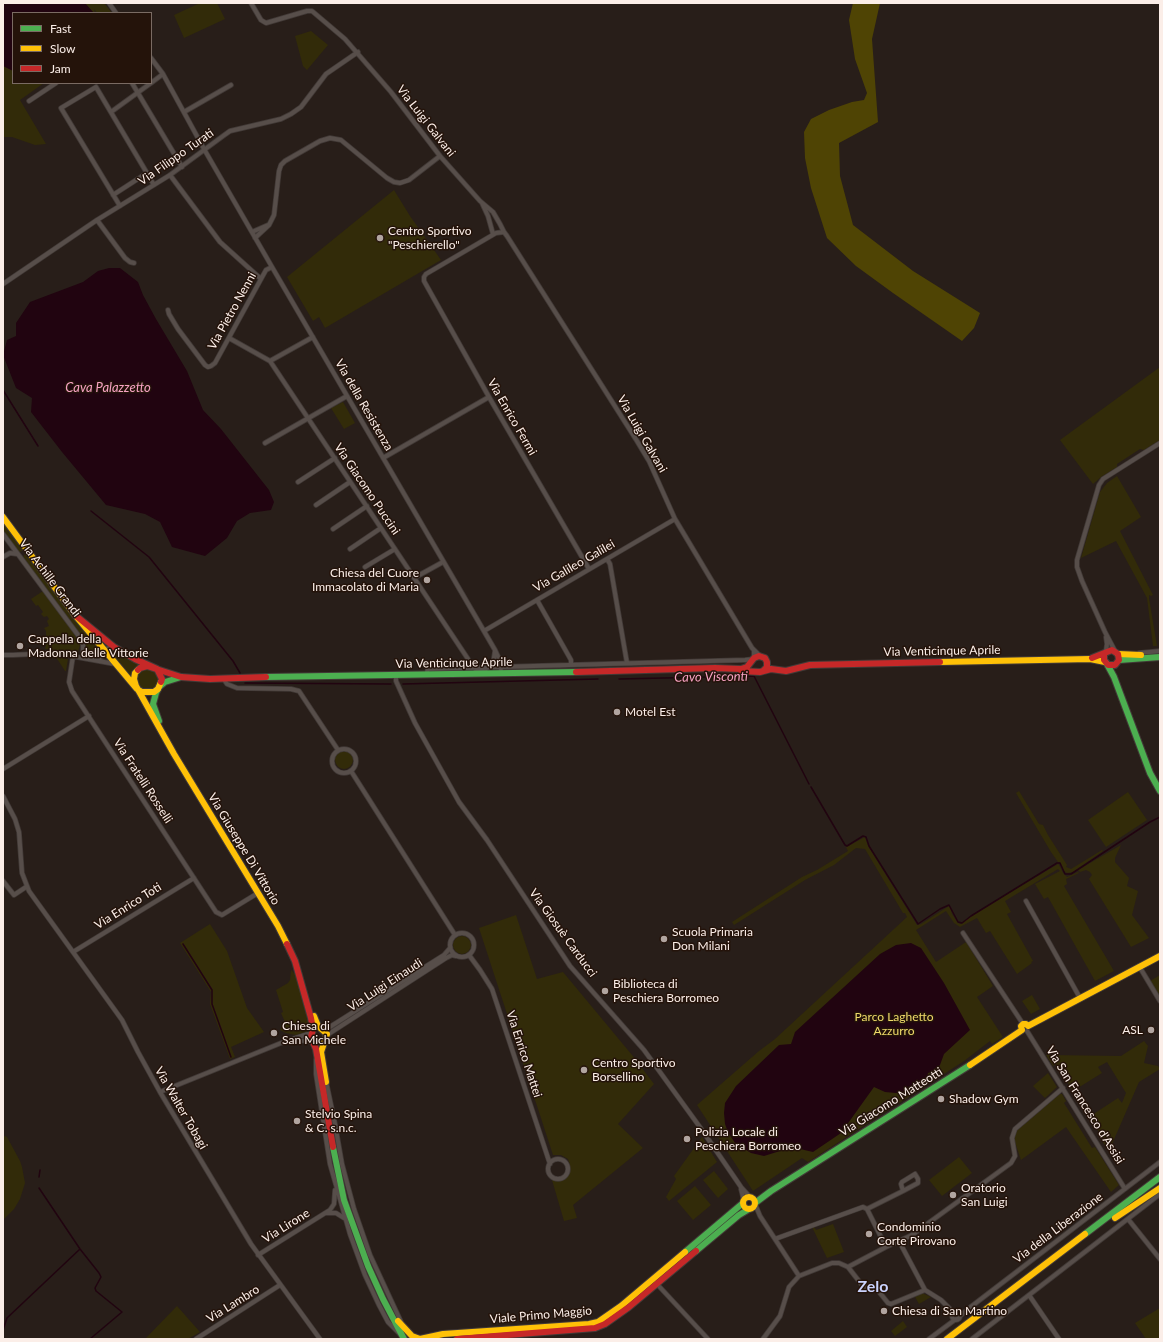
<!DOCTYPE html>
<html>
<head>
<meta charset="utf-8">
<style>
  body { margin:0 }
  #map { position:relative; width:1163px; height:1342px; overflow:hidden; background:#281e19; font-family:Lato,sans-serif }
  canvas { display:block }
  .frame { position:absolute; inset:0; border:4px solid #fbeee8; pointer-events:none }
  .legend { position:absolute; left:12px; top:12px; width:140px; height:72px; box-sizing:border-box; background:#24130a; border:1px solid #7a6b63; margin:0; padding:5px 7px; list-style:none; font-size:12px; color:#fbeee8 }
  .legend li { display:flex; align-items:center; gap:8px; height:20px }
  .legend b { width:20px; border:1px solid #7a6b63 }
</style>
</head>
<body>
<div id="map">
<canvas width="1163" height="1342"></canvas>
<div class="frame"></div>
<ul class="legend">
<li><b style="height:5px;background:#4caf50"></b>Fast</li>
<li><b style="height:5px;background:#ffc107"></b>Slow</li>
<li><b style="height:5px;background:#c62828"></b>Jam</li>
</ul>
</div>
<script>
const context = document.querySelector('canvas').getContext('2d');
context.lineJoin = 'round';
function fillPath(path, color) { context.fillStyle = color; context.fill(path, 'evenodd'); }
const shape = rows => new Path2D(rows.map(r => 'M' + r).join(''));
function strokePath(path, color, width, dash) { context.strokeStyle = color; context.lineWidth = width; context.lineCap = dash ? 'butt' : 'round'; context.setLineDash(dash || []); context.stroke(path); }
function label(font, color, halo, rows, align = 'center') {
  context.font = font + ' Lato,sans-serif'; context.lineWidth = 3; context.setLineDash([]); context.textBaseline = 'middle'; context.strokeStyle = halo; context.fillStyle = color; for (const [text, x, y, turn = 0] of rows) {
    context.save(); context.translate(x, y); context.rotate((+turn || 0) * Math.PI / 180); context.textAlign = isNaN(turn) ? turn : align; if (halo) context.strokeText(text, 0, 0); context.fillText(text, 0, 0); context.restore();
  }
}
fillPath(shape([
  [3,3,104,3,112,13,97,13,94,9,95,13,13,13,13,83,44,83,20,100,46,144,35,145,12,137,3,137],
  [200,3,217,3,225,19,184,38,174,15],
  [311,31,328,45,307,70,303,66,295,36],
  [394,190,410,216,441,260,325,328,319,317,313,321,287,277],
  [1160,367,1160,440,1144,450,1140,449,1117,464,1117,467,1101,477,1093,484,1060,440],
  [343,402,355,423,344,429,331,408],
  [1117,476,1141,517,1120,531,1153,595,1151,596,1149,595,1149,598,1157,646,1153,646,1147,598,1116,541,1081,558,1100,492,1107,483],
  [3,521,23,548,22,551,19,552,3,530],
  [25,554,27,554,101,651,100,655,94,657,89,655,83,638,23,557],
  [43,591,79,640,80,645,78,652,45,649,46,645,46,631,44,628,49,626,47,621,49,619,47,616,44,617,41,614,43,612,38,605,36,606,31,599],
  [112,649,140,665,132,676,130,676,109,651],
  [56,657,68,659,66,671,65,671],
  '137 680a11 11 0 1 1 22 0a11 11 0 1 1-22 0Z',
  '335 760a9 9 0 1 1 18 0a9 9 0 1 1-18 0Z',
  [1019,791,1039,824,1043,825,1048,835,1067,865,1066,867,1071,869,1102,850,1103,851,1073,872,1067,873,1064,871,1060,862,1058,862,1051,852,1016,793],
  [1128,792,1147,820,1106,847,1088,820],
  [865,837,868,846,917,925,921,924,949,906,950,907,952,914,958,923,961,924,972,915,1058,864,1059,865,1063,873,1067,877,1078,872,1079,873,1066,879,1067,884,1064,886,1114,971,1095,981,1048,897,1044,899,1035,884,1060,871,1058,869,1005,901,1011,912,1007,914,1033,961,1031,962,1032,963,1017,974,990,931,986,933,977,918,960,927,954,923,946,911,916,930,936,962,966,942,993,986,977,997,1003,1037,992,1044,990,1041,964,1061,808,1162,802,1158,753,1191,697,1105,759,1051,775,1039,907,917,905,913,903,913,865,849,856,848,834,865,805,880,734,925,732,922,802,877,817,870,848,851,846,847],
  [1121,845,1115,858,1115,862,1129,878,1127,886,1138,891,1132,915,1149,938,1131,947,1089,879,1092,875,1090,872,1086,870,1080,872,1078,870],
  [516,915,537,979,563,972,632,1055,654,1084,618,1124,643,1148,573,1205,577,1218,564,1221,552,1180,561,1180,569,1175,570,1165,568,1159,561,1155,553,1155,479,928],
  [210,924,227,951,247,1008,264,1032,231,1047,235,1057,230,1059,210,1004,211,992,180,943],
  '453 945a9 9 0 1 1 18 0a9 9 0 1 1-18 0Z',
  [291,970,295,974,302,995,309,1026,307,1032,296,1035,286,1033,280,1030,285,1022,281,1013,283,1012,276,990,288,983,290,980],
  [1160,975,1160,997,1150,981],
  [1032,995,1040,1009,1031,1014,1022,1001],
  [1144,1041,1148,1046,1144,1063,1158,1066,1160,1069,1139,1082,1109,1151,1102,1141,1104,1139,1089,1117,1118,1098,1122,1103,1126,1093,1107,1062,1098,1067,1102,1073,1073,1091,1056,1064,1053,1066,1046,1055,1121,1056],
  [1048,1073,1057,1087,1045,1098,1033,1086],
  [1060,1094,1062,1094,1066,1101,1064,1103,1092,1148,1095,1147,1119,1185,1111,1192,1066,1127,1021,1160,1014,1139,1015,1132],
  [5,1136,7,1137,20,1161,22,1167,25,1183,20,1199,14,1209,3,1220,3,1137],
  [702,1137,717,1162,669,1201,666,1197,676,1179,674,1176],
  [959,1157,972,1173,942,1196,929,1180],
  [714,1171,728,1189,718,1198,703,1180],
  [695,1186,711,1205,693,1220,677,1201],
  [833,1224,844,1252,827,1258,812,1227,814,1227,816,1230],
  [922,1293,931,1297,919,1304,915,1297],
  [177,1306,200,1332,188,1339,145,1339],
  [1160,1308,1160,1339,1146,1339,1135,1323],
  [903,1321,907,1327,895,1336,891,1331]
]), '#322b09');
fillPath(shape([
  [853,3,880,3,872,39,878,122,839,143,840,176,853,225,913,271,980,313,974,328,962,341,893,293,856,266,827,238,811,188,805,158,804,132,811,119,829,110,852,102,864,100,867,93,855,59,849,20]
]), '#4f4404');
fillPath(shape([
  [3,3,85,3,94,13,13,13,13,71,3,66],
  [109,268,120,268,138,282,143,295,156,319,187,371,203,410,221,429,269,490,274,502,271,510,250,513,237,521,227,538,205,556,172,547,160,522,145,514,106,505,62,452,31,412,32,398,16,388,3,355,7,340,16,336,16,323,30,302,83,282,98,271],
  [911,943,921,948,944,983,970,1030,944,1054,940,1065,936,1070,928,1073,927,1078,915,1087,904,1092,896,1093,885,1092,874,1087,841,1133,813,1152,796,1148,780,1151,764,1156,751,1153,735,1143,728,1132,725,1124,724,1113,725,1103,736,1086,779,1045,791,1044,795,1032,880,954,896,945]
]), '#210410');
strokePath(shape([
  [3,390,38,446],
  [91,511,149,557,233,661,240,673],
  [619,679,754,676,809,784],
  [245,683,391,684],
  [403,684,598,679],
  [811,787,845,845,847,846,863,836,866,837,869,846,918,924,940,909,949,905,958,922,962,923,971,916,1057,863,1060,863,1065,874,1071,874,1150,822,1160,817],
  [183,944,212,990,212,1004,231,1057],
  [39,1177,40,1170],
  [39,1188,80,1249,99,1273,101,1277,95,1288,96,1291,122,1312,90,1339],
  [3,1330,7,1318,80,1249]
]), '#210410', 1.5);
const street = shape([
  [109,3,116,13],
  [251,3,261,20,266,23,307,11,312,11,345,39,391,92,440,156,480,201,493,212,500,224,504,232],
  [151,58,163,74,204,149,272,267,495,650,500,661,501,673],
  [132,83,182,167],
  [151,83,163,74],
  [29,101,56,83],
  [111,112,151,83],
  [184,112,231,85],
  [170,175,220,242,261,279],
  [113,195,147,173],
  [482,203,488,216,493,234],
  [120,206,61,108,96,87,154,185],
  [97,220,125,258,130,262,134,263],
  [252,232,268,225],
  [255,238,269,225,274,215,279,171,281,165,285,161,320,141,330,138,341,140,387,178,394,182,400,183,409,180,440,156],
  [3,284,97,220,170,175,223,136,230,131,281,119,291,114,301,107,326,74,358,52],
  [168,310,169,314,178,329,205,365,208,367,211,366,215,363,261,279,266,270,272,267],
  [229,338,270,361,468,659,470,667],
  [270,361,313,337],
  [265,443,347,396],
  [383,458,489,397],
  [298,482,335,458],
  [316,505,350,482],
  [333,529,367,506],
  [3,534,81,639,83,645,83,658],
  [350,549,381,528],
  [3,557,10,553,17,554],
  [607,559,610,564,627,663],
  [365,567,395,549],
  [589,569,489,397,424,281,424,277,426,274,496,233,504,232,507,236,637,441,649,461,675,519,752,648,760,656],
  [414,578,443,562],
  [537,600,571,660,571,665],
  [484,631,675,519],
  [1106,637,1107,644,1106,651],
  [1115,651,1105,632,1082,581,1077,567,1077,560,1099,485,1103,479,1160,443],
  [1139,653,1160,651],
  [3,655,13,655,55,653,115,664],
  [73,656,69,682,72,691,216,912,222,915,258,893],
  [96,660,103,656,106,649,113,647],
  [475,672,485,670,493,664,495,651],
  [396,675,396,681,415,723,459,802,487,840,570,966,644,1050,702,1130,741,1187,750,1197],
  [426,675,428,669,745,660,754,659,754,650],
  [223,678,227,684,237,688,291,689,299,691,338,750],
  '332 761a12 12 0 1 1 24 0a12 12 0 1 1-24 0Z',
  [3,769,89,716],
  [351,771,455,935],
  [3,796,15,819,19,832,22,873,29,891,122,1020,138,1052,160,1092,251,1244,320,1339],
  [3,881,14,895,26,887],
  [1026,901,1080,998],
  '450 945a12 12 0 1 1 24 0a12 12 0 1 1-24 0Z',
  [963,933,1023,1024],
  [73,952,194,878],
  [469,955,480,970,492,989,550,1164],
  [1139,966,1160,1001],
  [325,1030,444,955,450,948],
  [1027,1031,1125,1189],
  [327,1035,446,958,452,955,456,956],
  [296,1040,314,1042],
  [316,1060,316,1074,330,1164,350,1234,365,1275,379,1305,388,1322,400,1334],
  [326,1081,335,1124,342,1164,354,1209,370,1255,402,1324],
  [160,1092,286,1041,311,1033],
  '548 1169a10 10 0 1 1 20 0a10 10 0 1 1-20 0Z',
  [915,1174,918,1179,918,1183,903,1191,901,1184,902,1182,915,1174],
  [741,1189,744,1201],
  [755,1204,760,1216,799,1276],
  [867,1209,886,1247],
  [867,1209,903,1191],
  [326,1213,336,1213,344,1218],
  [1128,1219,1160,1259],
  [775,1239,863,1207,867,1209],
  [899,1241,925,1290,941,1300,950,1309,952,1314],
  [258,1255,330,1210,334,1204,335,1190],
  [848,1267,886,1247,912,1235,1011,1163,1015,1156,1012,1138,1015,1129,1063,1088],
  [656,1283,708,1339],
  [1029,1295,1059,1339],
  '952 1316a4 4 0 1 1 8 0a4 4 0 1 1-8 0Z',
  [959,1317,968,1309,1160,1162],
  [196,1339,280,1285],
  [763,1339,780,1316,789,1287,799,1276,832,1263,839,1263,848,1267,862,1285,867,1288,876,1288,888,1303,891,1304,925,1290],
  [929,1339,956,1319],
  [972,1339,1160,1194]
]);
const fast = shape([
  [1119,660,1160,657],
  [1107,664,1114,677,1150,773,1160,791],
  [266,677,576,672],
  [159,721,153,704,156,693,159,687,165,682,181,677],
  [333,1147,344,1200,368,1266,383,1299,404,1339],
  [755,1203,771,1191,970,1065],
  [1085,1234,1160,1177],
  [696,1251,739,1215,749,1209],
  [685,1252,743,1203]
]);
const slow = shape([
  [3,517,75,615,137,689,142,692,154,692,158,689,161,682],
  [1118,654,1141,655],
  [940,662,1090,659,1105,662],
  [138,670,135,673,134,679,136,686,174,754,278,926,287,944],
  [314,1016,318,1026,327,1034,321,1052,326,1082],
  [970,1065,1022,1030,1021,1026,1023,1024,1026,1024,1028,1026,1160,956],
  '743 1203a6 6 0 1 1 12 0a6 6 0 1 1-12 0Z',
  [1115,1218,1160,1188],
  [398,1321,412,1336,420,1339],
  [420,1339,443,1334,589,1324,598,1322,621,1306,685,1252],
  [947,1339,1085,1234]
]);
const jam = shape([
  [75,615,114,647,135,659,157,669,162,679,161,682],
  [1092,658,1112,650,1118,654,1119,660,1115,665,1108,665,1104,660,1104,654],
  [138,670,140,668,147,666,181,677,210,679,266,677],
  [741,671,760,672,771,669,786,671,810,665,940,662],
  [576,672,715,668,741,669,747,667,754,658,759,656,765,658,767,662,767,667,763,671],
  [287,944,295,961,311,1018,313,1029,311,1037,316,1049,333,1147],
  [457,1339,595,1328,605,1324,629,1307,696,1251]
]);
strokePath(street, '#423a37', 5.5);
strokePath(fast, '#423a37', 8);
strokePath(slow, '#423a37', 8);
strokePath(jam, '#423a37', 8);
strokePath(street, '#574e4a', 4);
strokePath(fast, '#4caf50', 6);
strokePath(slow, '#ffc107', 6);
strokePath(jam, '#c62828', 6);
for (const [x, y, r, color] of [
  [380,238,4,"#b1a5a0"],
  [427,580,4,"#b1a5a0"],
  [20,646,4,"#b1a5a0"],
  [617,712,4,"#b1a5a0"],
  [664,939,4,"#b1a5a0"],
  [605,991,4,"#b1a5a0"],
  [1151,1030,4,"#b1a5a0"],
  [274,1033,4,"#b1a5a0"],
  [584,1070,4,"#b1a5a0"],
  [941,1099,4,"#b1a5a0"],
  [297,1121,4,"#b1a5a0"],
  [687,1139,4,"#b1a5a0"],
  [953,1195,4,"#b1a5a0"],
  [869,1234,4,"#b1a5a0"],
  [884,1311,4,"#b1a5a0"]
]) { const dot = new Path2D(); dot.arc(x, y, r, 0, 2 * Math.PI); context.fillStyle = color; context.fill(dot); strokePath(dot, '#24130a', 1.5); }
label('12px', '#fbeee8', '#24130a', [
  ["Via Luigi Galvani",426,121,52],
  ["Via Filippo Turati",176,157,-35],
  ["Via Pietro Nenni",232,311,-61],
  ["Via della Resistenza",364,405,60],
  ["Via Enrico Fermi",512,417,60],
  ["Via Luigi Galvani",642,434,60],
  ["Via Giacomo Puccini",367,489,56],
  ["Via Galileo Galilei",574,566,-30],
  ["Via Achille Grandi",50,578,53],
  ["Via Venticinque Aprile",942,651,-1],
  ["Via Venticinque Aprile",454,663,-1],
  ["Via Fratelli Rosselli",143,781,57],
  ["Via Giuseppe Di Vittorio",244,849,59],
  ["Via Enrico Toti",128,906,-32],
  ["Via Giosuè Carducci",563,933,54],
  ["Via Luigi Einaudi",385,985,-33],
  ["Via Enrico Mattei",524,1054,72],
  ["Via Giacomo Matteotti",891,1102,-32],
  ["Via San Francesco d'Assisi",1085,1105,58],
  ["Via Walter Tobagi",181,1108,60],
  ["Via Lirone",286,1226,-32],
  ["Via della Liberazione",1058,1228,-37],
  ["Via Lambro",233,1304,-32],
  ["Viale Primo Maggio",541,1315,-5]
]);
label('12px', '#fbeee8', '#24130a', [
  ["Centro Sportivo",388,231],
  ["\"Peschierello\"",388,245],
  ["Chiesa del Cuore",419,573,"right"],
  ["Immacolato di Maria",419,587,"right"],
  ["Cappella della",28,639],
  ["Madonna delle Vittorie",28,653],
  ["Motel Est",625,712],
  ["Scuola Primaria",672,932],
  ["Don Milani",672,946],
  ["Biblioteca di",613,984],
  ["Peschiera Borromeo",613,998],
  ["Chiesa di",282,1026],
  ["San Michele",282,1040],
  ["ASL",1143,1030,"right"],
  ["Centro Sportivo",592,1063],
  ["Borsellino",592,1077],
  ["Shadow Gym",949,1099],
  ["Stelvio Spina",305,1114],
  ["& C. s.n.c.",305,1128],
  ["Polizia Locale di",695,1132],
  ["Peschiera Borromeo",695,1146],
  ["Oratorio",961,1188],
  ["San Luigi",961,1202],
  ["Condominio",877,1227],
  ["Corte Pirovano",877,1241],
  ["Chiesa di San Martino",892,1311]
], 'left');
label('12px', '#f0db6a', '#24130a', [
  ["Parco Laghetto",894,1017],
  ["Azzurro",894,1031]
]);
label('italic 13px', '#f7a2c3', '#24130a', [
  ["Cava Palazzetto",108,388],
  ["Cavo Visconti",711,677,-1]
]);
label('bold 16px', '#c9d2fc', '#24130a', [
  ["Zelo",873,1287]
]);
</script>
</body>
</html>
